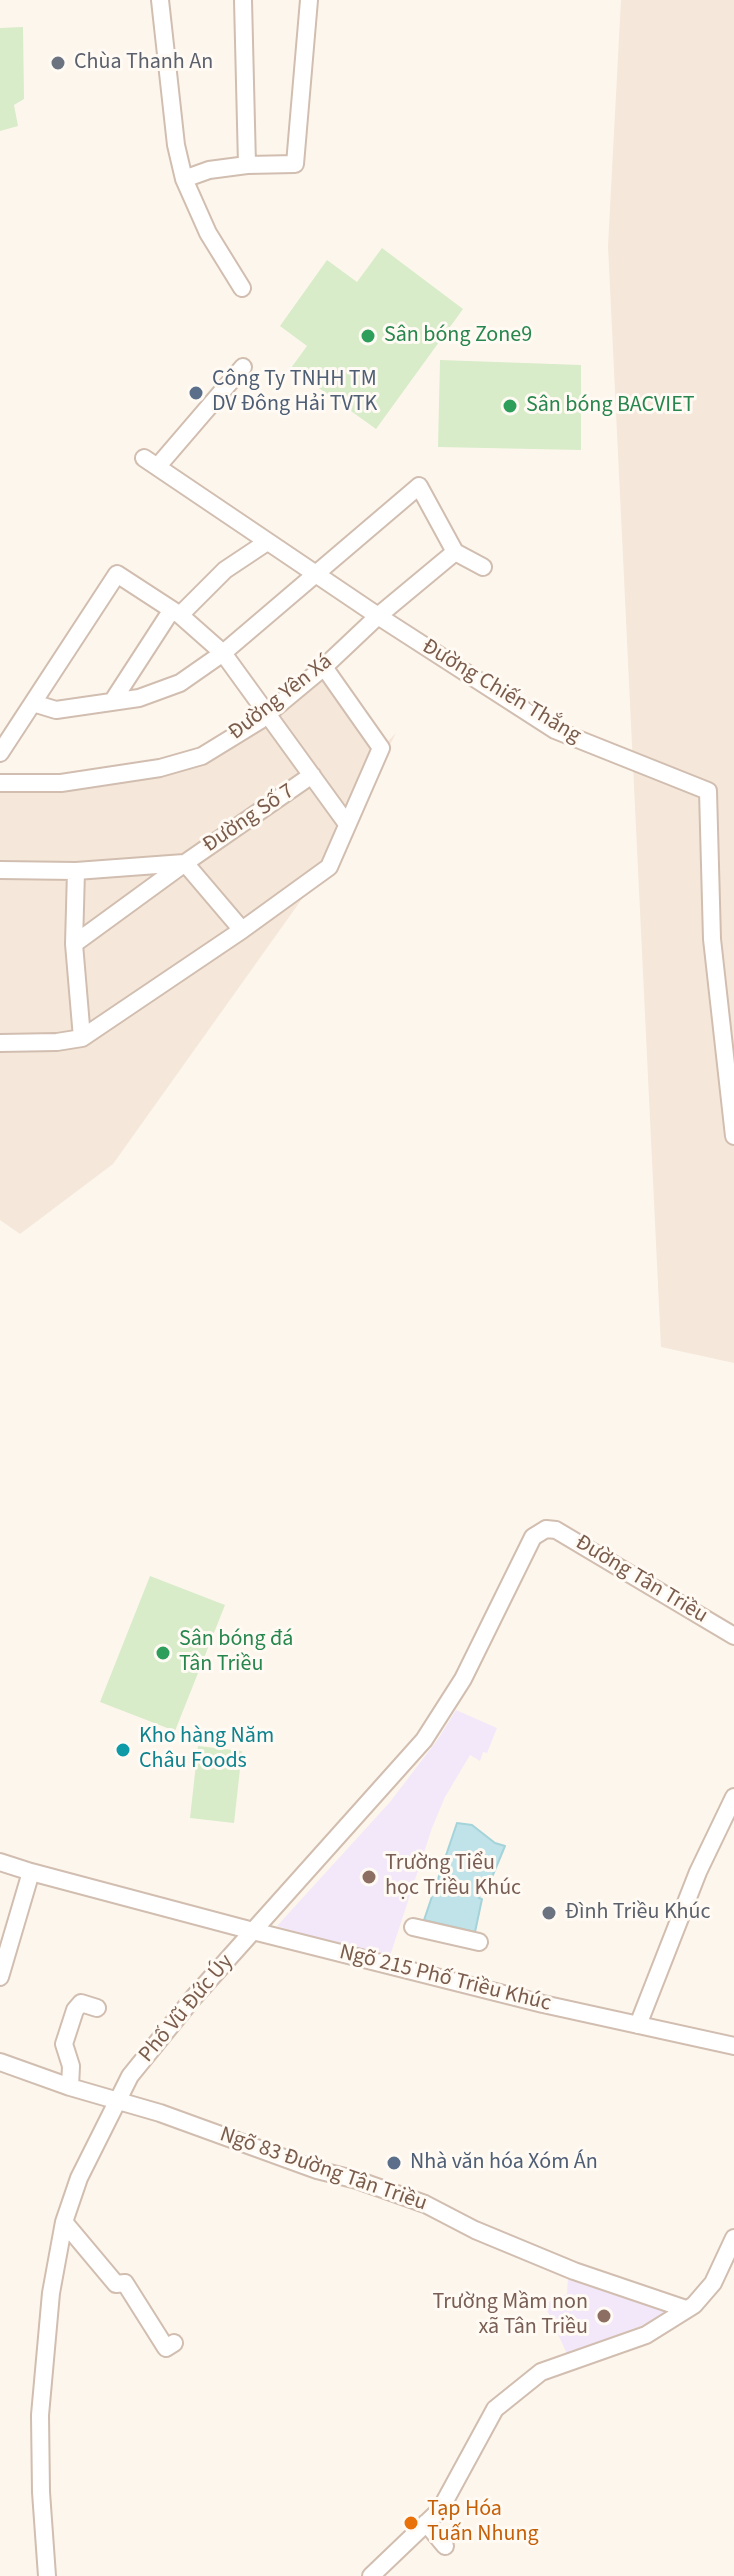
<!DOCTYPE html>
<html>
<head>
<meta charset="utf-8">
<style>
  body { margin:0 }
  canvas { display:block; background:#fdf6ec }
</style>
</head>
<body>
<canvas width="734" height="2576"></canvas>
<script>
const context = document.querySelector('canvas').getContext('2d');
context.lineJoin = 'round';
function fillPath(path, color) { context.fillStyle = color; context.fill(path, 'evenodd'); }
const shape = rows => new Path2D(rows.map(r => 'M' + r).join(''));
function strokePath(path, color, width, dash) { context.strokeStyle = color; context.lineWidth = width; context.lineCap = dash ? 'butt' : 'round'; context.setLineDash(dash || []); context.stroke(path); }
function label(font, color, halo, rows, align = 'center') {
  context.font = font + ' "Source Sans 3",sans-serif'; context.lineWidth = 6; context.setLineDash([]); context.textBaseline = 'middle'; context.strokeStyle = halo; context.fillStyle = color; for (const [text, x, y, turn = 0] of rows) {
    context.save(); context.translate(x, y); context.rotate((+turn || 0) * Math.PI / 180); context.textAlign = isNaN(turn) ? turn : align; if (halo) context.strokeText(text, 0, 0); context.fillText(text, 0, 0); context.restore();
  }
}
fillPath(shape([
  [621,0,734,0,734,1363,661,1347,608,246],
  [324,667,382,747,396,733,334,854,113,1164,20,1234,0,1220,0,785,195,758]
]), '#f5e8da');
fillPath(shape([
  [456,1710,497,1728,487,1753,483,1752,480,1761,470,1755,445,1797,432,1828,389,1959,277,1926,390,1802,438,1739],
  [568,2275,669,2310,650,2322,606,2341,567,2354,544,2304,567,2294]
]), '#f3e8fa');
fillPath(shape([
  [23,27,24,99,14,105,18,126,0,131,0,28],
  [382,248,463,309,376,429,291,368,307,346,280,326,327,260,357,282],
  [440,360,581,365,581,450,438,447],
  [150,1576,225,1605,175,1731,100,1702],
  [198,1746,242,1751,234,1823,190,1818]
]), '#d8ecc9');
const water = shape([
  [457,1823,472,1825,495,1843,505,1846,487,1889,483,1887,479,1898,482,1899,475,1932,424,1920,457,1823]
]);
fillPath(water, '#bfe3e8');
strokePath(water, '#a5d3da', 2);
const minor = shape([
  [160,0,176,145,184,179,208,233,242,288],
  [243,0,247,165],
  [184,179,209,170,247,165,295,164,309,0],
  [144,458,378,616,555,730,708,791,712,939,734,1136],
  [158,466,243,367],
  [455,552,483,567],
  [180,615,225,570,267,542],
  [112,702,171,611],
  [0,753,117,574,180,615,223,653,347,824],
  [0,783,61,783,160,768,202,756,259,721,324,667,378,616,455,552,419,486,223,653,180,683,139,698,56,710,33,703],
  [185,863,242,930],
  [0,870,76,871,184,863],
  [76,871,74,944,82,1038],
  [74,944,185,863,312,775],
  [0,1043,57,1042,82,1038,242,930,329,867,381,748,324,667],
  [0,1862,31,1872,253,1931,543,2004,734,2046],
  [413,1927,479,1942],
  [0,1977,31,1872],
  [638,2025,698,1872,734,1797],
  [0,2062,70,2087,160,2113,317,2170,357,2180,425,2204,475,2230,574,2271,686,2309],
  [70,2087,71,2066,64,2044,75,2010,81,2003,97,2008],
  [64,2222,116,2284,125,2283,166,2348,174,2343],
  [426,2523,445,2546],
  [47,2576,41,2492,40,2415,51,2293,64,2222,79,2178,130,2076,194,1997,424,1740,463,1679,533,1537,546,1529,556,1530,734,1636],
  [371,2576,440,2510,495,2409,541,2372,646,2335,694,2305,713,2283,734,2238]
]);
strokePath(minor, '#d1beb0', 20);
strokePath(minor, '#fff', 16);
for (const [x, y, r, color] of [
  [58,63,8,"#6b7280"],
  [368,336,8,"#2e9e5b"],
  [196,393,8,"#5c6f8a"],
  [510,406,8,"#2e9e5b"],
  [163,1653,8,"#2e9e5b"],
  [123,1750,8,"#0f9aa8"],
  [369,1877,8,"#8d6e63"],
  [549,1913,8,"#6b7280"],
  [394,2163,8,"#5c6f8a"],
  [604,2316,8,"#8d6e63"],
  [411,2523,8,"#e8710a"]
]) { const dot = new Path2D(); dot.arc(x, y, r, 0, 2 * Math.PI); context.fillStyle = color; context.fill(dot); strokePath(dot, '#fffaf3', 3); }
label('22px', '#5b616d', '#fffaf3', [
  ["Chùa Thanh An",74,63],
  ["Đình Triều Khúc",565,1913]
], 'left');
label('22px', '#27864d', '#fffaf3', [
  ["Sân bóng Zone9",384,336],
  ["Sân bóng BACVIET",526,406],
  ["Sân bóng đá",179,1640],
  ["Tân Triều",179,1665]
], 'left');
label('22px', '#4e5e75', '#fffaf3', [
  ["Công Ty TNHH TM",212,380],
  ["DV Đông Hải TVTK",212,405],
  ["Nhà văn hóa Xóm Án",410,2163]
], 'left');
label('22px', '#7a5c4d', '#fffaf3', [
  ["Đường Chiến Thắng",501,692,31],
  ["Đường Yên Xá",281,698,-38],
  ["Đường Số 7",249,819,-34],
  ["Đường Tân Triều",641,1580,31],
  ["Ngõ 215 Phố Triều Khúc",445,1979,14],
  ["Phố Vũ Đức Úy",187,2009,-50],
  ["Ngõ 83 Đường Tân Triều",323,2170,19]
]);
label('22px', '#0d838f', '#fffaf3', [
  ["Kho hàng Năm",139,1737],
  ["Châu Foods",139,1762]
], 'left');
label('22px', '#785e54', '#fffaf3', [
  ["Trường Tiểu",385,1864],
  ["học Triều Khúc",385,1889],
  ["Trường Mầm non",588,2303,"right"],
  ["xã Tân Triều",588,2328,"right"]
], 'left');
label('22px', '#c56008', '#fffaf3', [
  ["Tạp Hóa",427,2510],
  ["Tuấn Nhung",427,2535]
], 'left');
</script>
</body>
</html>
